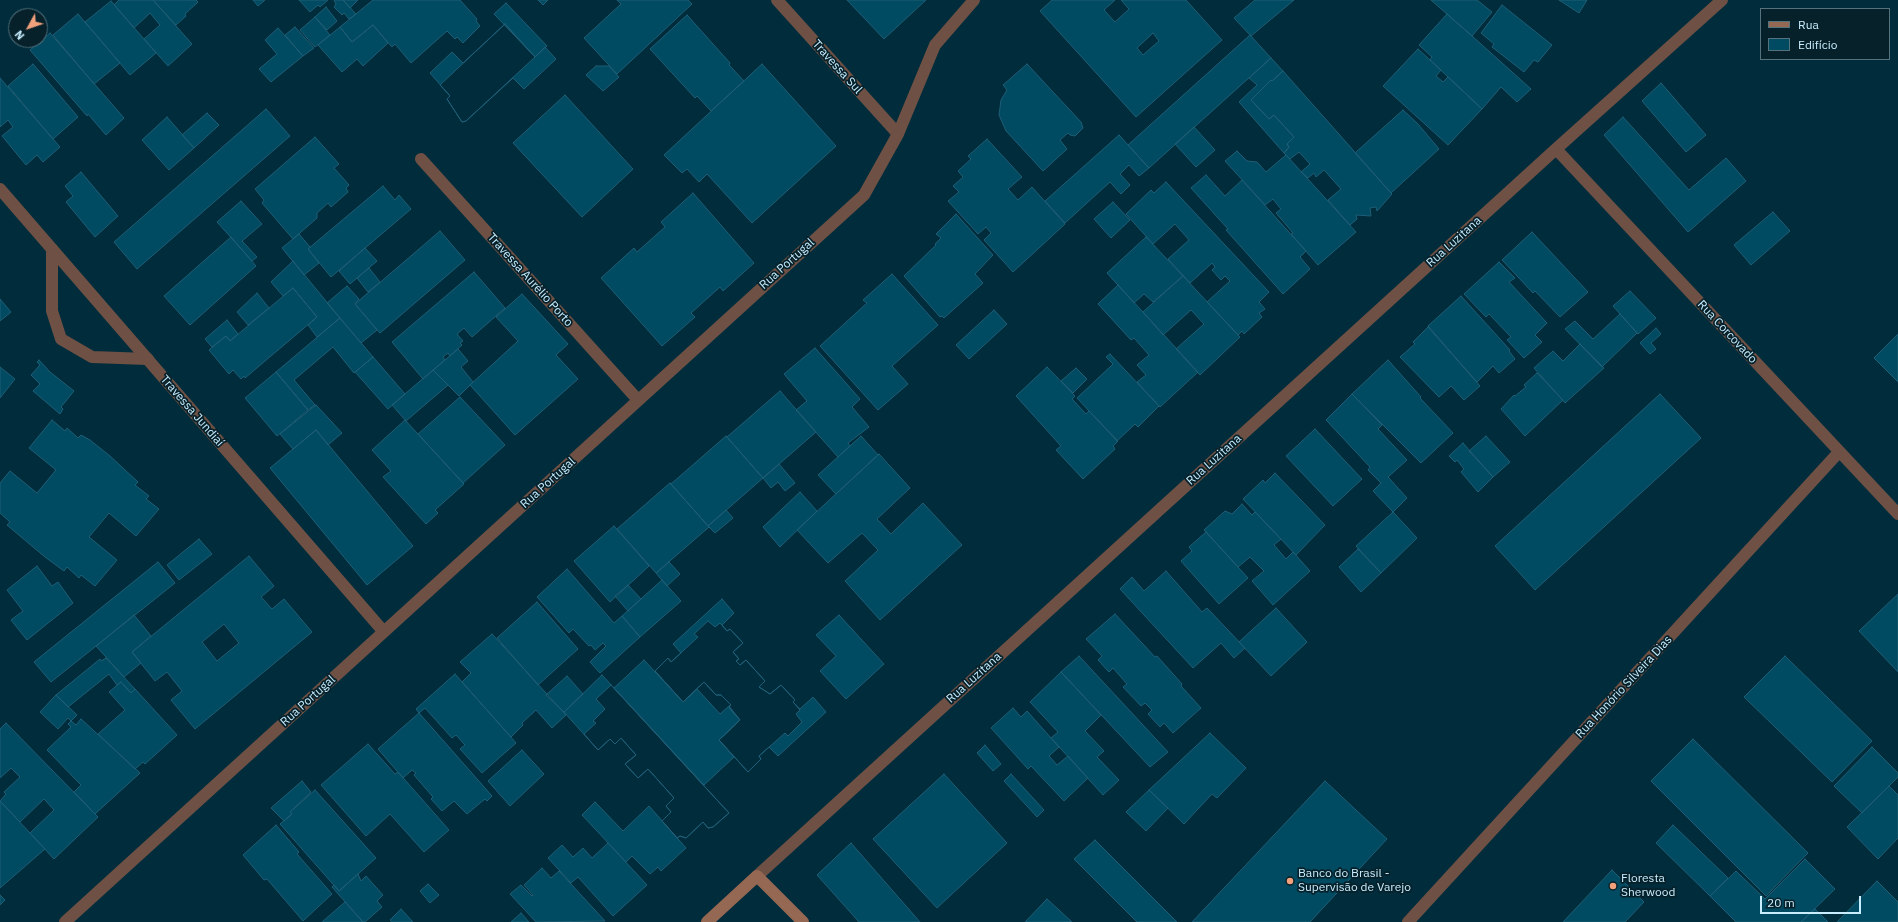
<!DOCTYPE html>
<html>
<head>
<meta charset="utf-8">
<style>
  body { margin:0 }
  #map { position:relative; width:1898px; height:922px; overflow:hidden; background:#002c3c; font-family:"IBM Plex Sans",sans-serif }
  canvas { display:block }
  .legend { position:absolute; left:1760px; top:8px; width:130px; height:52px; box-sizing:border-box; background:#07212b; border:1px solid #54737f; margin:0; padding:5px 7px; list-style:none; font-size:12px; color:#c7edfe }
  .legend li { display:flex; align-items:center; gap:8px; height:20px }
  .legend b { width:20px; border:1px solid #54737f }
  .north { position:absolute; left:8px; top:8px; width:40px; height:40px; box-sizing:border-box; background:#07212b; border:1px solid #54737f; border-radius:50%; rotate:230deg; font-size:11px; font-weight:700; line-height:16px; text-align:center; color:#c7edfe }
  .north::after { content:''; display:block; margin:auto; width:14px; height:18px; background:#f1a17b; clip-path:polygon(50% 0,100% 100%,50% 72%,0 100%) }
  .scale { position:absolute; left:1760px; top:896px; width:101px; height:18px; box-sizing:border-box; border:2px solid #c7edfe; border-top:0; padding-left:5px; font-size:12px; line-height:14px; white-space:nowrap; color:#c7edfe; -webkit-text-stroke:3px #07212b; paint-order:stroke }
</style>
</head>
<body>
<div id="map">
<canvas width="1898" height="922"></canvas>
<ul class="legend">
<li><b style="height:5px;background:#956853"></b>Rua</li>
<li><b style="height:11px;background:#004b61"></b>Edifício</li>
</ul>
<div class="north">N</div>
<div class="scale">20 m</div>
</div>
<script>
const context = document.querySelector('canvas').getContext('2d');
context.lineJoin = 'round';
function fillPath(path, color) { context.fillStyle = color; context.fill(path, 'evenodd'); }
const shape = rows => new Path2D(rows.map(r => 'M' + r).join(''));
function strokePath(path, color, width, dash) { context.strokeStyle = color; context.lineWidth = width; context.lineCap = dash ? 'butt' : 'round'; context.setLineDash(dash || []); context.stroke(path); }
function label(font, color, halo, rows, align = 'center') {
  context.font = font + ' "IBM Plex Sans",sans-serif'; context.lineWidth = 3.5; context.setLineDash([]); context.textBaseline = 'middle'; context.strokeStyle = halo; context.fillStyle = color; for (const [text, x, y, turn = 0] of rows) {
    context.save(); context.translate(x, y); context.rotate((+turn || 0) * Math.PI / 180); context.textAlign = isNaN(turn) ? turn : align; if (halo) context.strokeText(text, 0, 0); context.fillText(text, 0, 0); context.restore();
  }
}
const building = shape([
  [119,0,153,0,192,44,168,66,144,39,160,25,150,13,134,28,114,5,119,0],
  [153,0,196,0,198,2,185,14,186,16,176,25,153,0],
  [253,0,265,0,258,6,253,0],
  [299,0,328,0,320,7,318,5,310,12,299,0],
  [334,0,343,0,356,14,349,19,344,13,342,15,334,7,336,4,334,0],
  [343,0,358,0,350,8,343,0],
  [373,0,460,0,477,19,476,21,480,26,463,43,457,37,455,39,447,31,411,63,395,44,392,47,373,25,352,42,340,27,373,0],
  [538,0,548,0,543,5,538,0],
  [617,0,688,0,692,4,617,74,584,38,621,4,617,0],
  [847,0,926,0,884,39,847,0],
  [1052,0,1115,0,1104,10,1115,22,1129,9,1121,0,1186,0,1222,40,1136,117,1040,11,1052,0],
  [1153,33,1159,41,1143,55,1137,48,1153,33],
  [1255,0,1294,0,1251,36,1234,18,1255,0],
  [1431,0,1477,0,1492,12,1472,36,1431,0],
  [1559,0,1587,0,1579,13,1559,0],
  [111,1,156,53,130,75,85,22,111,1],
  [506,3,547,46,535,57,494,14,506,3],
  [1502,5,1552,45,1538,62,1534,60,1524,72,1492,47,1494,44,1481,33,1502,5],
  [326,7,337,21,327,30,315,17,326,7],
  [78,14,120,63,94,84,53,35,78,14],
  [1447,14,1472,36,1531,89,1517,102,1501,87,1482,109,1430,60,1432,57,1419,45,1447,14],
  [687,15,730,63,729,65,744,81,711,111,697,96,695,98,650,49,687,15],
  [315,17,330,35,315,47,300,30,315,17],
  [505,24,535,57,466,121,462,122,447,99,450,96,440,85,505,24],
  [505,24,535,57,545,47,556,59,524,89,513,78,466,121,462,122,447,99,450,96,430,73,452,52,463,63,505,24],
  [373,25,388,43,363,66,357,59,342,72,318,45,340,27,352,42,373,25],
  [295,27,314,48,303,56,285,35,295,27],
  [278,28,303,56,271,82,259,69,277,54,265,40,278,28],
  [50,33,124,118,106,135,88,114,87,116,30,50,50,33],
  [1250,35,1271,58,1149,168,1128,145,1250,35],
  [1418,49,1441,70,1436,76,1443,82,1448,77,1482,109,1448,145,1383,86,1418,49],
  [1271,58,1283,71,1272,81,1271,80,1251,100,1269,119,1274,115,1294,137,1287,144,1289,147,1284,153,1239,102,1257,85,1249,78,1271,58],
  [33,64,78,117,53,139,8,86,33,64],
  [762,64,836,146,752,223,707,174,699,182,687,169,682,173,664,155,762,64],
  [1027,64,1081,122,1083,128,1075,136,1070,135,1068,133,1060,140,1067,149,1043,171,1006,131,999,115,1001,100,1007,90,1003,85,1027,64],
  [596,66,609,66,619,77,603,91,586,75,596,66],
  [1283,71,1392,194,1377,211,1376,207,1370,208,1371,216,1356,215,1357,219,1350,225,1328,200,1341,189,1324,170,1316,177,1314,173,1308,178,1301,172,1310,164,1299,152,1290,159,1284,153,1289,147,1287,144,1294,137,1274,115,1269,119,1251,100,1271,80,1272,81,1283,71],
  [0,78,60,147,43,162,37,155,26,165,2,136,13,127,8,120,0,127,0,78],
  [1661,83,1706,135,1686,152,1642,101,1661,83],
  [565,95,633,169,582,217,513,143,565,95],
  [266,109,290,136,137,269,114,242,266,109],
  [1403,110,1418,124,1439,149,1391,193,1355,153,1403,110],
  [207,113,219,125,194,148,182,135,207,113],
  [167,117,194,148,169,170,142,140,167,117],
  [1623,117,1689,190,1726,158,1746,181,1688,232,1604,135,1623,117],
  [1194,127,1215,150,1196,167,1175,144,1194,127],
  [1119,135,1149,168,1139,176,1129,165,1120,174,1130,185,1121,194,1110,182,1065,223,1045,201,1119,135],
  [315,137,339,164,334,168,349,185,346,188,348,192,331,207,328,203,317,213,317,218,293,239,262,203,264,200,255,189,315,137],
  [987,139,1022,177,1008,189,1018,200,1032,187,1065,224,1013,272,984,240,991,233,986,227,978,234,948,201,959,192,953,186,963,177,958,171,971,159,968,156,987,139],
  [1237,151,1247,161,1257,162,1266,172,1286,155,1356,232,1318,265,1291,234,1293,233,1276,213,1281,209,1273,199,1265,205,1225,161,1237,151],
  [81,172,118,216,95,237,66,202,73,196,65,186,81,172],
  [1206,175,1225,196,1242,180,1306,251,1300,257,1310,269,1283,294,1226,230,1228,229,1191,188,1206,175],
  [1166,182,1269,292,1259,302,1265,309,1259,313,1262,317,1244,334,1242,331,1238,335,1207,302,1230,281,1225,276,1221,280,1212,270,1215,267,1212,263,1190,283,1168,259,1189,240,1175,224,1153,244,1126,214,1151,190,1154,193,1166,182],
  [383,186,395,200,399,195,411,209,331,277,308,249,383,186],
  [693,193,754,263,723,291,720,287,691,313,695,317,662,346,601,278,634,248,637,252,665,227,661,222,693,193],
  [241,201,262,224,242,241,257,257,252,261,217,222,241,201],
  [1113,202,1130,220,1111,238,1094,219,1113,202],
  [1773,212,1790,231,1751,265,1734,245,1773,212],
  [956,214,993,255,975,274,983,283,944,318,942,316,940,317,904,276,936,245,935,244,941,238,936,234,956,214],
  [440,231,465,260,380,333,355,304,440,231],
  [1532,232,1588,292,1560,317,1535,291,1533,293,1502,260,1532,232],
  [299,234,310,247,308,249,319,263,304,275,282,248,299,234],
  [231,237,256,266,190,325,164,296,231,237],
  [1146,237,1183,276,1153,302,1144,294,1134,303,1107,273,1146,237],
  [365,248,377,261,350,284,339,271,365,248],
  [293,261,340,318,317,337,308,325,317,317,293,288,283,296,271,282,293,261],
  [1499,262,1515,278,1509,282,1547,323,1535,335,1542,342,1524,358,1507,340,1511,337,1489,314,1486,317,1464,294,1499,262],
  [369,268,380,282,368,292,357,278,369,268],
  [474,272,505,308,472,337,464,328,457,334,463,341,460,343,462,345,450,356,448,353,443,357,445,360,423,379,392,342,474,272],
  [892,274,938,325,892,366,908,384,878,410,820,346,867,303,863,300,892,274],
  [1183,276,1240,337,1200,375,1176,349,1204,324,1191,310,1163,335,1143,312,1183,276],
  [1118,285,1198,372,1160,407,1137,382,1146,375,1137,365,1149,355,1134,338,1131,340,1098,304,1118,285],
  [347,286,359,299,355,304,377,330,361,343,327,303,347,286],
  [293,288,317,317,245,378,244,376,241,379,233,370,229,374,209,350,226,336,230,341,293,288],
  [1630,291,1656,318,1638,334,1613,306,1630,291],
  [257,293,269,308,248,325,237,312,257,293],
  [522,294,568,344,556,355,578,379,515,435,470,385,518,341,496,317,522,294],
  [1461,296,1510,350,1509,351,1515,359,1499,373,1493,366,1477,382,1428,326,1461,296],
  [0,299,11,312,0,321,0,299],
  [994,310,1007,324,969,359,956,345,994,310],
  [1620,314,1637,333,1602,367,1565,329,1575,321,1593,339,1620,314],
  [340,318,373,357,354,373,333,347,294,380,315,405,308,410,276,372,340,318],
  [227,320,238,334,230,341,226,336,212,347,205,339,227,320],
  [1428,327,1480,386,1464,400,1451,386,1439,397,1400,357,1415,344,1413,342,1428,327],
  [1656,328,1661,334,1651,343,1656,349,1650,354,1640,343,1656,328],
  [1898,334,1898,382,1874,358,1898,334],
  [1580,344,1604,368,1565,403,1534,368,1553,351,1563,361,1580,344],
  [815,348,860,399,852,407,869,427,848,443,850,446,838,457,796,410,807,401,784,374,815,348],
  [458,349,468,361,461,367,473,382,459,396,433,370,458,349],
  [1110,354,1159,406,1138,427,1135,424,1117,441,1077,398,1113,364,1106,357,1110,354],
  [373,357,405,394,388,409,355,372,373,357],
  [39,360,50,372,74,391,61,407,63,409,60,414,33,391,40,384,31,375,40,365,37,362,39,360],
  [1388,360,1421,397,1420,398,1453,433,1421,463,1352,394,1388,360],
  [0,367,15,379,0,398,0,367],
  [1047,367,1075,396,1072,399,1086,414,1089,411,1118,441,1113,446,1115,449,1083,479,1056,450,1061,446,1016,396,1047,367],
  [1076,368,1087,379,1073,393,1061,381,1076,368],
  [433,370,448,385,406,421,392,405,433,370],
  [276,372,308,410,277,436,245,398,276,372],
  [1537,373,1563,400,1525,436,1501,409,1514,395,1515,396,1526,387,1524,385,1537,373],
  [780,391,816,432,763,478,727,437,780,391],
  [1352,394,1382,425,1378,429,1407,460,1388,477,1407,498,1393,512,1373,491,1381,483,1368,470,1370,467,1326,420,1352,394],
  [1660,394,1701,438,1535,590,1495,546,1660,394],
  [460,397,505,445,463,483,418,434,460,397],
  [316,405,342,433,328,445,316,430,293,449,280,434,316,405],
  [52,420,65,431,67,428,78,438,81,435,90,440,110,456,138,482,135,485,149,496,146,499,159,509,136,536,109,513,89,537,117,560,95,586,81,575,79,578,67,567,64,571,45,557,7,525,10,522,0,513,0,483,10,471,37,493,56,470,29,448,52,420],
  [405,420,464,484,435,510,438,513,426,524,383,477,391,471,372,450,405,420],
  [1315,429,1362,479,1333,506,1286,456,1315,429],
  [316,430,413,546,367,585,270,468,316,430],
  [726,436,763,478,708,526,671,484,726,436],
  [861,436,878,455,836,494,818,475,861,436],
  [1486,436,1510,462,1493,477,1469,451,1486,436],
  [1463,443,1493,477,1478,492,1461,472,1464,469,1457,460,1455,462,1449,456,1463,443],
  [879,454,910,488,877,519,891,534,923,503,962,545,880,620,845,581,878,550,862,533,828,563,797,530,879,454],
  [779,464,795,483,785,491,778,482,771,488,763,478,779,464],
  [1275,473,1325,525,1296,555,1243,499,1263,480,1265,483,1275,473],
  [670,483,709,527,656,573,617,529,670,483],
  [800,492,817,511,780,547,763,527,800,492],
  [1242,504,1252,515,1255,512,1281,539,1274,545,1286,559,1293,552,1310,571,1273,605,1252,581,1264,571,1250,557,1238,567,1204,530,1225,511,1232,514,1242,504],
  [726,510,733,518,715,533,708,526,726,510],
  [1393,512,1417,538,1381,573,1356,546,1393,512],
  [614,526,649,566,610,602,574,561,614,526],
  [1206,532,1248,578,1219,604,1181,561,1192,551,1189,547,1206,532],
  [199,539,212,554,179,580,167,565,199,539],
  [1358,549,1381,573,1361,592,1339,567,1358,549],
  [249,556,274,586,261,597,272,609,284,599,312,632,195,729,171,700,182,691,167,672,155,681,132,652,249,556],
  [224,624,239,643,217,661,202,642,224,624],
  [158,562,175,583,51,682,34,662,158,562],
  [669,562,680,574,667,586,656,573,669,562],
  [37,566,52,586,58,582,73,603,27,640,11,620,23,611,7,590,37,566],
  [567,569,614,623,622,616,640,637,600,673,590,662,606,646,603,643,595,650,591,645,589,646,573,629,569,633,537,597,567,569],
  [1166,571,1202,612,1207,608,1245,648,1234,658,1221,643,1193,668,1120,589,1132,577,1144,591,1166,571],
  [662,580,681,601,640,637,622,616,662,580],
  [628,585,641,599,628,611,615,596,628,585],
  [1898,594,1898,672,1859,631,1898,594],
  [722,599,734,613,722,625,727,631,730,629,743,643,733,652,739,659,736,661,740,665,746,660,765,681,759,687,770,694,781,685,795,700,793,702,800,709,813,697,826,712,778,756,769,747,759,756,761,759,748,772,719,740,740,720,730,709,729,706,731,705,721,695,716,695,704,682,683,702,655,671,668,658,671,662,681,653,673,644,722,599],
  [537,602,578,649,538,685,497,638,537,602],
  [1276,608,1307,642,1271,676,1239,642,1276,608],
  [1115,614,1155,657,1157,656,1182,684,1181,686,1201,708,1173,733,1164,723,1160,727,1148,714,1152,710,1145,703,1141,706,1123,687,1127,684,1113,668,1109,672,1098,660,1102,656,1086,639,1115,614],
  [134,615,151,636,132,652,141,663,124,677,96,646,134,615],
  [839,615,884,664,846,699,820,671,836,656,816,635,839,615],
  [708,621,715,627,720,623,727,631,730,629,743,643,733,652,739,659,736,661,740,665,746,660,765,681,759,687,770,694,781,685,795,700,793,702,800,710,796,714,802,722,788,736,785,733,759,756,761,759,748,772,719,740,740,720,730,709,729,706,731,705,721,695,716,695,704,682,683,702,655,671,668,658,671,662,698,637,694,634,708,621],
  [492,634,566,715,552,728,536,710,522,723,523,725,511,737,462,682,471,673,460,662,492,634],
  [1079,656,1168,752,1150,767,1061,672,1079,656],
  [1785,656,1872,741,1832,782,1744,697,1785,656],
  [106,658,135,689,131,693,121,682,117,685,109,674,68,707,56,695,100,659,101,661,106,658],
  [644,660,683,702,697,689,720,714,729,706,740,720,719,740,734,757,704,785,614,688,644,660],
  [1061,672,1101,715,1085,731,1104,751,1097,757,1119,780,1103,795,1051,738,1058,732,1030,702,1061,672],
  [455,674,516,743,482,773,460,749,465,745,456,735,452,738,425,708,419,713,416,709,455,674],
  [602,675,729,813,713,827,708,828,703,822,686,838,680,836,677,838,662,821,671,812,666,806,674,798,648,769,638,778,625,764,636,755,621,738,615,744,610,739,598,750,564,712,602,675],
  [567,676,583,694,564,712,546,695,567,676],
  [121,682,131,693,135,689,177,735,145,764,143,762,135,769,98,734,125,710,109,692,121,682],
  [611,685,729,813,713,827,708,828,703,822,686,838,680,836,677,838,662,821,671,812,666,806,674,798,648,769,638,778,625,764,636,755,621,738,615,744,610,739,598,750,584,734,596,723,593,721,605,709,596,699,611,685],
  [56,695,77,715,71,721,68,718,58,729,40,712,56,695],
  [1013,708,1021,717,1027,711,1059,747,1049,756,1057,765,1068,756,1088,778,1064,801,1031,766,1028,769,991,728,1013,708],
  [419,713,492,796,487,801,485,799,467,814,454,801,442,811,431,799,433,797,414,775,416,773,412,770,403,778,378,749,419,713],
  [81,719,140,773,95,814,74,792,81,785,47,750,71,727,68,724,71,721,76,725,81,719],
  [6,723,98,817,54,859,30,833,54,810,44,799,20,822,0,801,6,794,4,792,20,777,11,768,0,778,0,729,6,723],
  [1210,733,1246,768,1217,798,1212,794,1184,824,1149,790,1210,733],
  [1693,739,1808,853,1766,896,1651,781,1693,739],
  [368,744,395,774,398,772,449,830,424,852,390,814,366,836,321,785,368,744],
  [985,745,1001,764,993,771,977,753,985,745],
  [1872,747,1898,773,1898,777,1862,813,1834,786,1872,747],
  [522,750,544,774,510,806,488,781,522,750],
  [944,774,1007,843,937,908,873,839,944,774],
  [1011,774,1044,810,1037,817,1004,781,1011,774],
  [302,781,311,792,290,812,292,814,284,821,271,808,302,781],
  [1325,781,1387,839,1310,922,1192,922,1325,781],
  [1889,786,1898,795,1898,838,1878,859,1847,827,1889,786],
  [315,790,376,858,339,891,280,824,292,814,290,812,315,790],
  [1149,790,1168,808,1146,831,1126,812,1149,790],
  [0,801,45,849,0,888,0,801],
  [595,802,623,831,649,806,686,848,661,871,658,867,650,874,632,856,626,862,582,815,595,802],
  [276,825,299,852,297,854,332,894,303,921,267,879,264,880,243,855,276,825],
  [1673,825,1728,878,1710,896,1656,843,1673,825],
  [1095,840,1177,922,1137,922,1074,859,1095,840],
  [608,843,647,885,613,916,578,877,571,883,548,858,562,845,573,857,583,848,592,858,608,843],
  [851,843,920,922,859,922,817,875,851,843],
  [1805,859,1835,889,1801,922,1736,922,1710,896,1736,871,1765,899,1805,859],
  [542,868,551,878,559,871,605,921,536,922,510,894,521,885,532,896,533,895,524,885,542,868],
  [1612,870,1644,902,1625,922,1563,922,1612,870],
  [358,874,361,881,366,876,383,895,377,901,382,907,365,922,363,922,332,887,334,885,339,891,358,874],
  [1877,881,1898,902,1898,922,1837,922,1877,881],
  [428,884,439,895,430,903,420,891,428,884],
  [0,895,5,900,0,905,0,895],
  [1047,899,1072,922,1025,922,1047,899],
  [345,902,363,922,322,922,345,902],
  [401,909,413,922,392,922,390,920,401,909],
  [1815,909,1828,922,1801,922,1815,909],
  [521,913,529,922,511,922,521,913]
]);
fillPath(building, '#004b61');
strokePath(building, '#1f5e76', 1);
strokePath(shape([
  [52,249,52,311,61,339,92,357,148,359]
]), '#6e5144', 12);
strokePath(shape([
  [777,0,898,134],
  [1556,149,1898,514],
  [421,159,638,400],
  [0,189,384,632],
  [757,876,1556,149,1722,0],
  [65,922,864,195,898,134,935,45,974,0],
  [1408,922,1839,452]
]), '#6e5144', 12);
strokePath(shape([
  [707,922,757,876,803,922]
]), '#956853', 12);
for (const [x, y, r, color] of [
  [1290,881,4,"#f1a17b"],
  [1613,886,4,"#f1a17b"]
]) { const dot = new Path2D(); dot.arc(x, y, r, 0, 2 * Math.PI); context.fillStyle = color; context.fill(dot); strokePath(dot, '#07212b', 1.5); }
label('12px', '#c7edfe', '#07212b', [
  ["Travessa Sul",837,67,48],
  ["Rua Luzitana",1454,242,-42],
  ["Rua Portugal",787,264,-42],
  ["Travessa Aurélio Porto",530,280,48],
  ["Rua Corcovado",1727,332,47],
  ["Travessa Jundiaí",192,411,49],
  ["Rua Luzitana",1214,460,-42],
  ["Rua Portugal",548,483,-42],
  ["Rua Luzitana",974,678,-42],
  ["Rua Honório Silveira Dias",1624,687,-47],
  ["Rua Portugal",308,701,-42]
]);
label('12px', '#c7edfe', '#07212b', [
  ["Banco do Brasil -",1298,874],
  ["Supervisão de Varejo",1298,888],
  ["Floresta",1621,879],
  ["Sherwood",1621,893]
], 'left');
</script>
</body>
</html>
